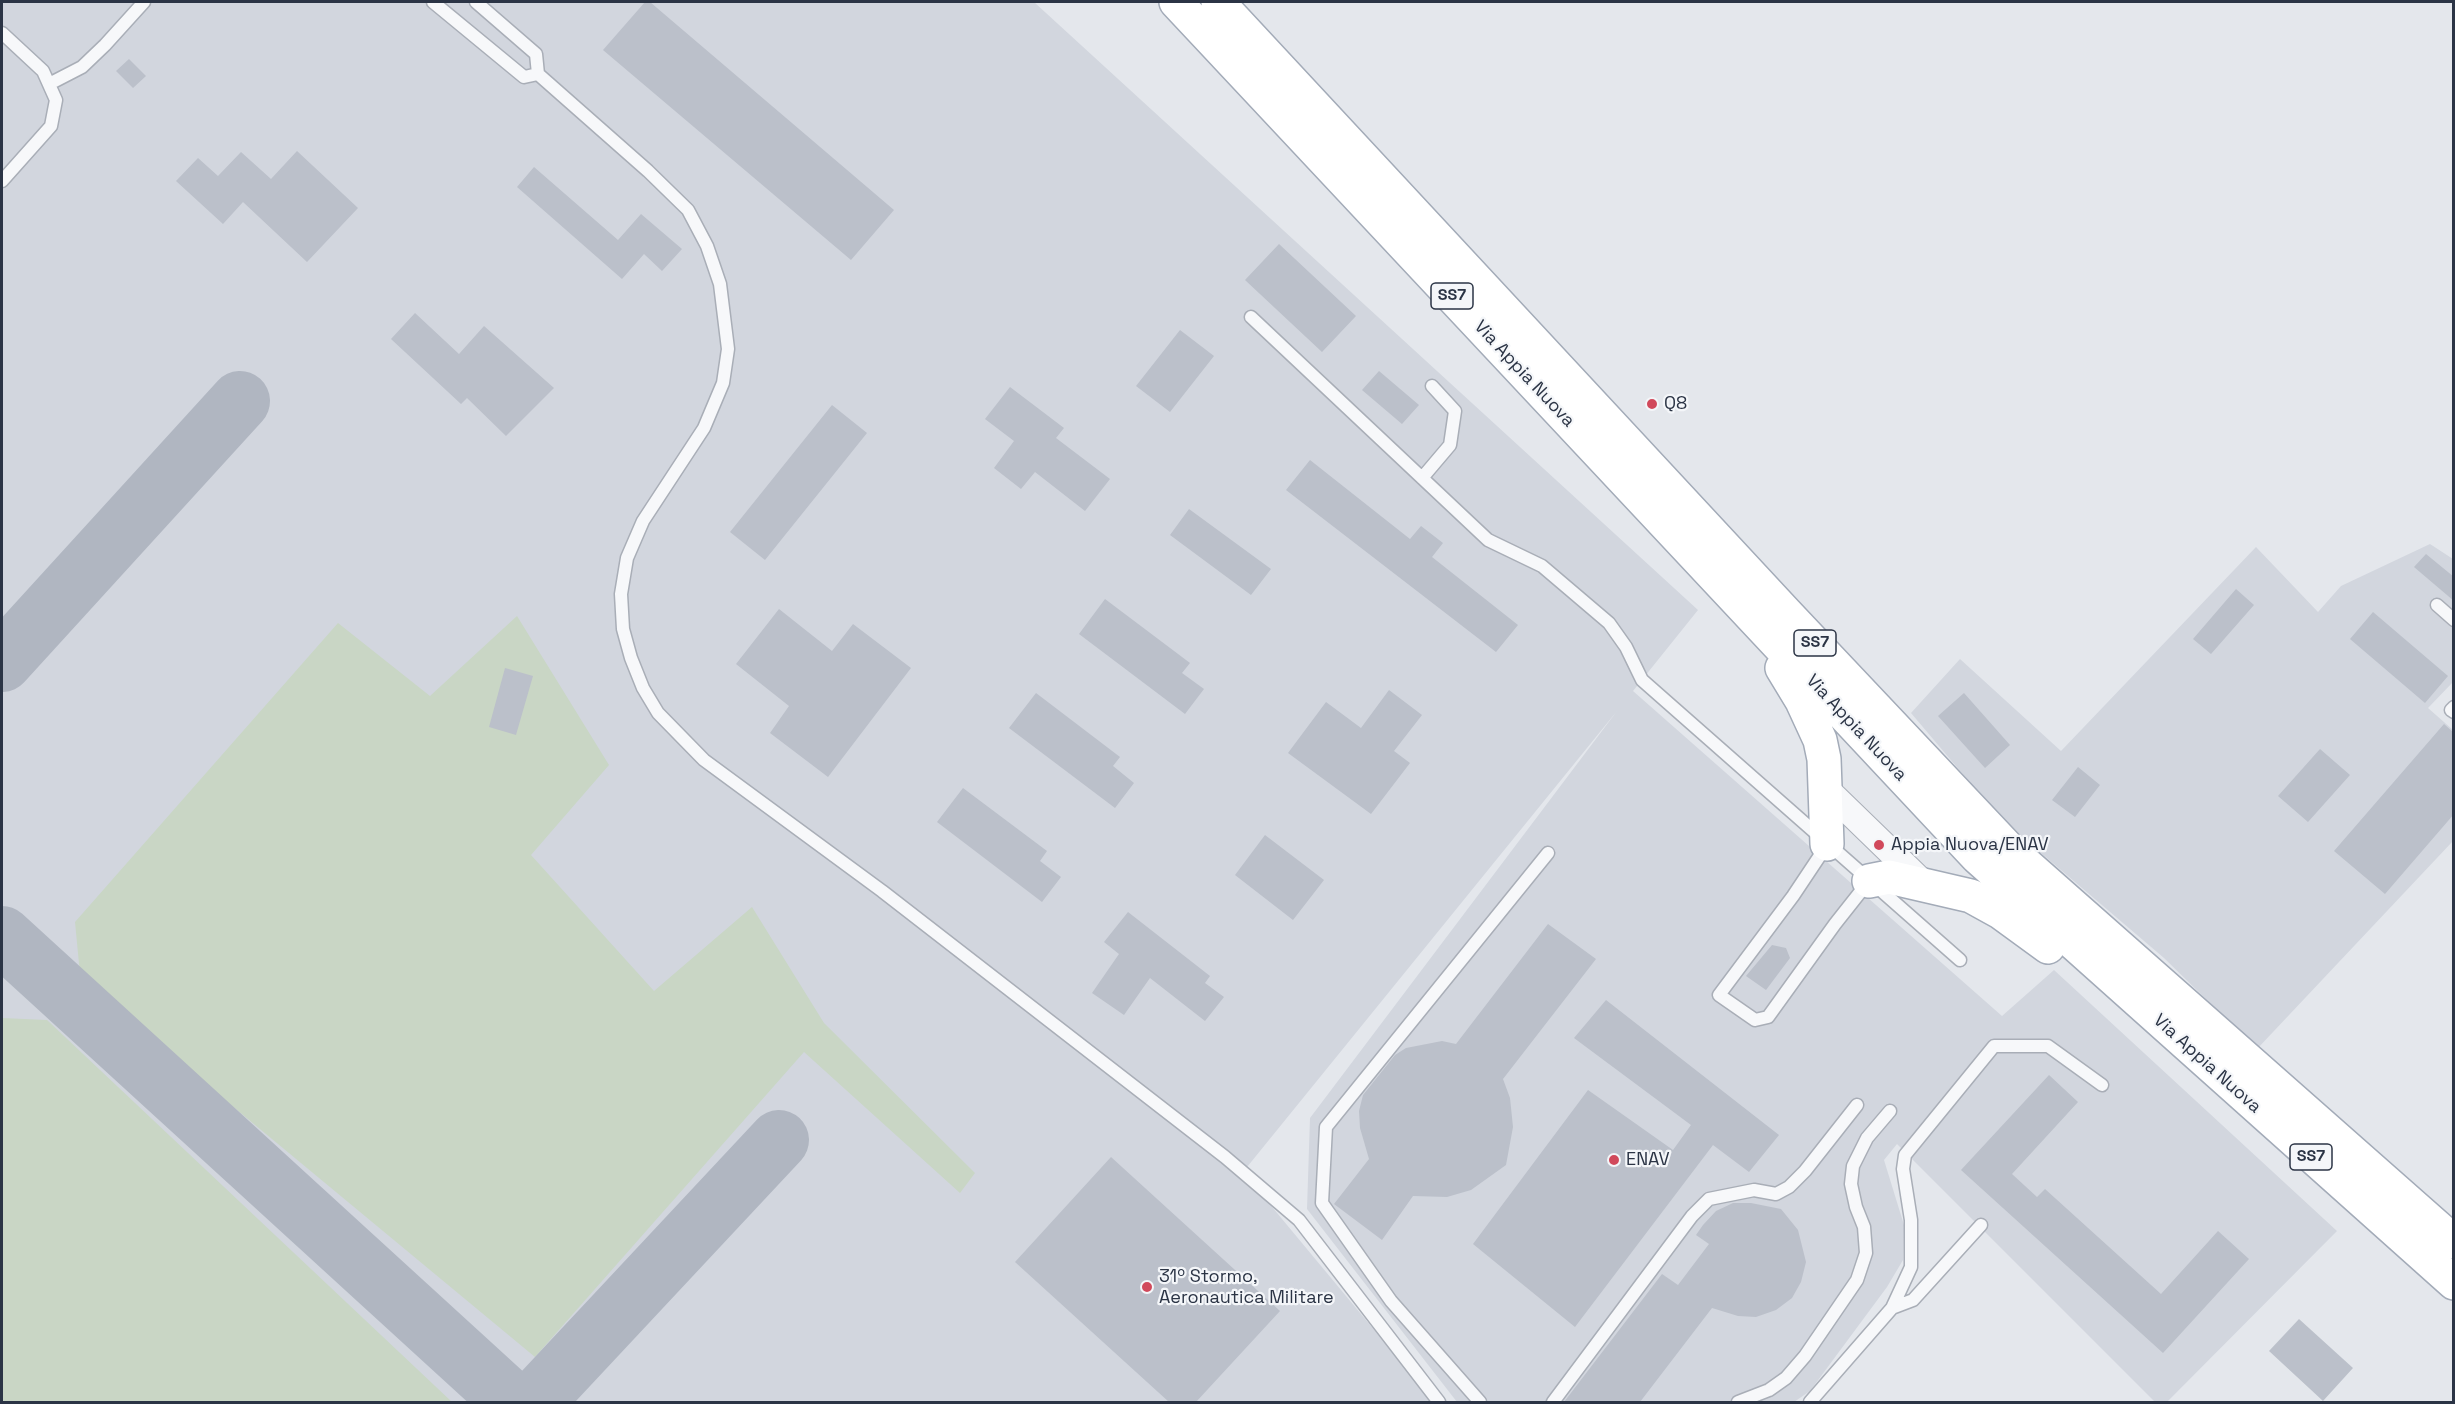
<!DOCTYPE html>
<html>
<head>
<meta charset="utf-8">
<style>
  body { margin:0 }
  #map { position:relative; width:2455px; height:1404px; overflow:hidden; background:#e4e7ec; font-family:"Space Grotesk",sans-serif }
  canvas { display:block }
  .frame { position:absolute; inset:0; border:3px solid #2b3445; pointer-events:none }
</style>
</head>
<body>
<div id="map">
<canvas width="2455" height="1404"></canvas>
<div class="frame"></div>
</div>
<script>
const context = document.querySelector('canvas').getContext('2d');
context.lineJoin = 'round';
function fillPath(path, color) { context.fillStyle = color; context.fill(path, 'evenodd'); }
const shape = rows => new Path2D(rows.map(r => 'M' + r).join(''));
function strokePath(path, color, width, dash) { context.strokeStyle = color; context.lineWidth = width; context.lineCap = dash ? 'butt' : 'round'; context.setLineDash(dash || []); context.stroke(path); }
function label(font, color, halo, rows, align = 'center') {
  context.font = font + ' "Space Grotesk",sans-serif'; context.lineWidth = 4.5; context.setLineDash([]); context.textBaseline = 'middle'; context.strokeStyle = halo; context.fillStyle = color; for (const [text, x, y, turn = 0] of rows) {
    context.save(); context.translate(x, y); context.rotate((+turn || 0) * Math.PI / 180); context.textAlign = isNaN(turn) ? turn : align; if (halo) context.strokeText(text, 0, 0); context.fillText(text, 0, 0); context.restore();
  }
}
fillPath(shape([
  [2,2,1034,2,1698,610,1633,691,2002,1016,2054,970,2337,1231,2167,1402,2155,1402,1897,1144,1884,1160,1904,1225,1903,1260,1887,1287,1810,1391,1794,1402,1457,1402,1307,1209,1310,1118,1617,711,1243,1172,1434,1402,2,1402],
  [2430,544,2453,559,2453,682,2428,708,2453,730,2453,841,2257,1049,2164,958,2000,818,1911,713,1960,659,2061,751,2256,547,2318,612,2341,586]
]), '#d2d6de');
fillPath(shape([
  [517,616,609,765,531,855,654,991,752,907,824,1023,975,1173,960,1193,804,1052,535,1357,120,1013,80,974,75,922,338,623,430,696],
  [2,1018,47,1020,452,1402,2,1402]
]), '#c9d6c5');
strokePath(shape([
  [2,662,240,401],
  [2,936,512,1402],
  [534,1402,779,1140]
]), '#b0b6c1', 60);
fillPath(shape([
  [645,2,650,2,894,210,851,260,603,50],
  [129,59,146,76,133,88,116,71],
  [297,151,358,208,307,262,243,202,223,224,176,181,198,158,218,176,241,152,271,179],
  [534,167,618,240,641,214,682,249,662,271,644,254,622,279,517,187],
  [1279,244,1356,316,1322,352,1245,280],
  [415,313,459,354,484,326,554,388,506,436,467,398,461,404,391,339],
  [1180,330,1214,356,1170,412,1136,386],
  [1379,371,1419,405,1402,424,1362,390],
  [1010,387,1064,428,1056,438,1110,479,1085,511,1035,472,1021,489,994,468,1014,441,985,419],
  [832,405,867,433,765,560,730,532],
  [1310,460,1410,539,1421,526,1443,543,1432,557,1518,625,1496,652,1286,490],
  [1189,509,1271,569,1251,595,1170,535],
  [2426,554,2454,577,2454,601,2414,567],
  [2236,589,2254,605,2211,654,2193,639],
  [1105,599,1190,663,1182,673,1204,689,1185,714,1079,634],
  [779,609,832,651,853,624,911,668,828,777,770,733,789,706,736,664],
  [2373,612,2448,676,2425,703,2350,639],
  [505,668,533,676,516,735,489,727],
  [1389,690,1422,715,1394,751,1410,763,1371,814,1288,753,1326,702,1361,728],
  [1036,693,1120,757,1113,766,1134,783,1115,808,1009,728],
  [1964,693,2010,745,1985,768,1938,716],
  [2444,724,2454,733,2454,814,2385,894,2334,851],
  [2320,749,2350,775,2308,822,2278,796],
  [2078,767,2100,785,2075,817,2052,800],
  [963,788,1047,851,1040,861,1061,877,1042,902,937,822],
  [1265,835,1324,880,1293,920,1235,875],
  [1128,912,1210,976,1205,983,1224,997,1205,1021,1150,978,1124,1015,1092,993,1119,954,1104,942],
  [1548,924,1596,959,1503,1079,1510,1098,1513,1127,1506,1165,1471,1190,1447,1197,1413,1196,1382,1240,1334,1204,1369,1159,1360,1128,1359,1111,1363,1095,1395,1055,1406,1048,1442,1041,1456,1044],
  [1772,945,1786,948,1790,958,1766,990,1746,976],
  [1606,1000,1779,1135,1749,1172,1713,1145,1575,1327,1473,1244,1588,1090,1673,1150,1691,1125,1574,1038],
  [2049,1075,2078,1102,2012,1174,2037,1197,2045,1189,2161,1294,2218,1231,2249,1259,2163,1353,1961,1170],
  [1111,1157,1280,1311,1196,1402,1169,1402,1015,1262],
  [1733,1203,1751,1203,1781,1209,1798,1230,1806,1262,1801,1282,1792,1298,1776,1310,1756,1317,1738,1316,1712,1308,1640,1402,1564,1402,1662,1274,1678,1285,1709,1244,1696,1235,1703,1225,1716,1211],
  [2299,1319,2353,1368,2323,1401,2269,1351]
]), '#bbc0ca');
const service = shape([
  [433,2,524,77,538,74],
  [476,2,536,54,538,74,648,171,688,210,707,246,720,284,728,349,723,383,704,428,643,521,627,558,621,594,623,629,631,658,643,688,658,713,704,760,882,891,1225,1157,1299,1220,1439,1402],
  [2,33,43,71,56,100,51,126,2,181],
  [51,83,82,67,105,45,144,2],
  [1251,317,1488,540,1542,566,1609,623,1626,647,1642,680,1960,960],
  [1422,478,1450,445,1455,411,1432,386],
  [2437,605,2454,620],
  [2454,707,2451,710,2454,712],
  [1827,845,1793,896,1719,995,1755,1020,1768,1017,1835,924,1869,881],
  [1892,1308,1911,1267,1911,1220,1903,1169,1905,1155,1994,1046,2048,1046,2102,1085],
  [1480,1402,1391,1301,1322,1203,1326,1127,1548,853],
  [1553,1402,1692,1216,1709,1199,1754,1190,1776,1194,1789,1187,1805,1171,1857,1105],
  [1738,1402,1769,1390,1786,1378,1805,1356,1857,1280,1866,1253,1864,1227,1856,1207,1851,1184,1853,1166,1867,1138,1890,1111],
  [1810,1402,1892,1308,1913,1300,1981,1225]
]);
const minor = shape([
  [1826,789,1926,886]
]);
const primary = shape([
  [1176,2,1977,857,2454,1283],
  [1218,2,1786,613,2010,850,2454,1242],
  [1782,668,1802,701,1820,740,1824,759,1827,844],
  [1869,881,1889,877,1971,896,2000,912,2048,947]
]);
strokePath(service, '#a9aeb7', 15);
strokePath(minor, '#a9aeb7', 28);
strokePath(primary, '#a3abb8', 36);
strokePath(service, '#f7f8fa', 12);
strokePath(minor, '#f7f8fa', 26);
strokePath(primary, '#fff', 33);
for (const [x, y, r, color] of [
  [1652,404,6,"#d1495b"],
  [1879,845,6,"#d1495b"],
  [1614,1160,6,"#d1495b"],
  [1147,1287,6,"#d1495b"]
]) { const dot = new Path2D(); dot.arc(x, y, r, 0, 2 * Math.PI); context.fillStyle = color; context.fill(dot); strokePath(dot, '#f4f6f9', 2); }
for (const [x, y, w] of [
  [1452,296,42],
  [1815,643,42],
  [2311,1157,42]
]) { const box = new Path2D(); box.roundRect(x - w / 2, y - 13, w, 26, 4.5); context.fillStyle = '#f4f6f9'; context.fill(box); strokePath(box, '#2b3445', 1.5); }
label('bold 16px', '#2b3445', null, [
  ["SS7",1452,296],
  ["SS7",1815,643],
  ["SS7",2311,1157]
]);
label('18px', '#2b3445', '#f4f6f9', [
  ["Via Appia Nuova",1524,374,47],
  ["Via Appia Nuova",1856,728,47],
  ["Via Appia Nuova",2207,1064,42]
]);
label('18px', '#2b3445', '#f4f6f9', [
  ["Q8",1664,404],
  ["Appia Nuova/ENAV",1891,845],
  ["ENAV",1626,1160],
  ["31º Stormo,",1159,1277],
  ["Aeronautica Militare",1159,1298]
], 'left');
</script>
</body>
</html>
